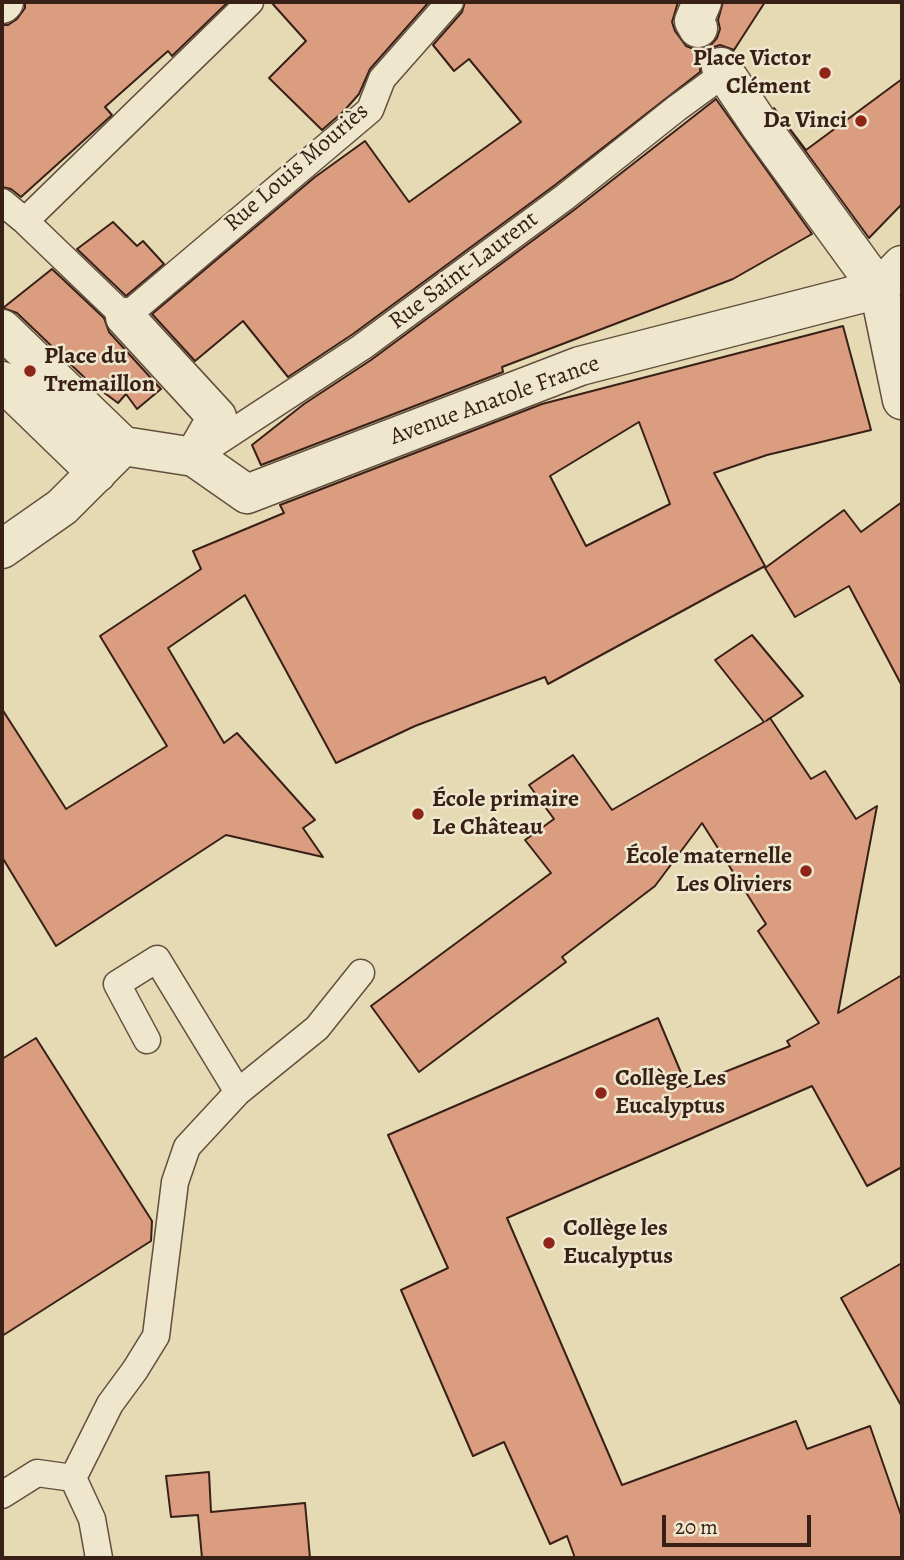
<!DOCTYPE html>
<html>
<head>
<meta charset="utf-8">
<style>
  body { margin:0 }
  #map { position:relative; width:904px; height:1560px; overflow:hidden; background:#e5dab4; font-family:Alegreya,serif }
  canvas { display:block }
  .frame { position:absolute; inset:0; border:4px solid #382017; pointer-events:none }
  .scale { position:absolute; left:662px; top:1515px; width:149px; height:32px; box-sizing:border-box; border:4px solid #382017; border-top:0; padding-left:9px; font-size:21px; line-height:24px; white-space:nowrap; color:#382017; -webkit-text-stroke:5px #eee7ce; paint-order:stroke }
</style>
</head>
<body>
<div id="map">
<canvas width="904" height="1560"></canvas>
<div class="frame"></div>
<div class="scale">20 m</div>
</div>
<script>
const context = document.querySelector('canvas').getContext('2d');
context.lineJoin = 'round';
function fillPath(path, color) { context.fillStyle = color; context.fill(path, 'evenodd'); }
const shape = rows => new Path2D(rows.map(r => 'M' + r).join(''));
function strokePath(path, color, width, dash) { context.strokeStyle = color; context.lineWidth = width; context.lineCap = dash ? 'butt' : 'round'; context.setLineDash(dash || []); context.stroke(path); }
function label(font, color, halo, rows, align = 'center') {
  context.font = font + ' Alegreya,serif'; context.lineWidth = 5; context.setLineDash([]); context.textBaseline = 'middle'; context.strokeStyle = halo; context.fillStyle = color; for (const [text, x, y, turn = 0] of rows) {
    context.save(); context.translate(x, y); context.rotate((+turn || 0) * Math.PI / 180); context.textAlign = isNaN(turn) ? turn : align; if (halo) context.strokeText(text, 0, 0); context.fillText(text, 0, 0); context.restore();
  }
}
const building = shape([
  [25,2,228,2,172,56,168,51,105,107,112,115,21,197,11,189,2,187,2,25,8,25,17,19,25,8,25,2],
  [271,2,429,2,370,69,359,94,344,111,322,130,269,78,306,41,271,2],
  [465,2,678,2,672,22,675,31,686,46,697,50,709,47,717,38,720,29,718,20,723,2,765,2,734,50,720,45,708,49,701,58,700,72,555,185,353,334,288,377,243,321,195,361,152,314,315,177,365,141,409,202,521,122,469,59,454,71,433,45,462,12,465,2],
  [902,79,902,204,869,238,774,108,806,150,902,79],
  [716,99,812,234,733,279,502,367,503,372,261,465,252,445,304,404,371,360,574,210,716,99],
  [113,222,137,246,143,241,164,264,126,296,77,249,113,222],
  [52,269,104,318,109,332,161,389,137,409,126,394,118,403,87,380,17,313,3,308,52,269],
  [843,326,871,430,767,455,714,473,765,566,548,684,545,677,415,726,336,763,245,595,168,648,224,743,237,733,315,820,303,828,323,857,226,835,56,946,2,857,2,709,66,809,167,746,100,636,201,569,193,551,284,513,280,505,542,404,843,326],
  [639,422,670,504,586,546,550,476,639,422],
  [902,502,902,686,849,586,795,617,765,568,844,510,861,532,902,502],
  [752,635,803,696,766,721,770,718,811,779,825,771,856,819,877,806,838,1013,902,975,902,1167,867,1186,812,1086,507,1218,622,1485,796,1421,807,1449,870,1426,902,1518,902,1558,575,1558,567,1536,550,1544,504,1442,473,1456,401,1290,448,1268,388,1135,658,1018,687,1087,790,1046,787,1041,819,1023,758,931,766,924,702,823,655,886,562,957,566,962,419,1072,371,1006,551,873,525,840,554,819,529,785,573,755,612,810,764,722,715,660,752,635],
  [36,1038,152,1221,151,1241,2,1336,2,1059,36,1038],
  [902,1263,902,1407,841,1298,902,1263],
  [209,1472,211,1512,305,1503,310,1558,202,1558,198,1515,171,1517,166,1476,209,1472]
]);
fillPath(building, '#db9d7f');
strokePath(building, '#382017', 2);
const service = shape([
  [2,202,25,221,125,317,370,110,382,79,450,2],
  [25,221,250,2],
  [202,452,362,347,565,197,677,108,725,73],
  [147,1040,117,984,157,959,238,1092],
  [73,1478,110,1404,135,1370,156,1336,175,1182,187,1147,238,1092,317,1028,361,973],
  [2,1495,37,1473,73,1478,92,1519,99,1558]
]);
const minor = shape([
  [2,4,4,2],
  [698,28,694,21,702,2],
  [721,67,759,124,879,289,902,400],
  [879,289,902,265],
  [125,317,217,417,194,457],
  [2,329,123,446],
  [2,381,97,473],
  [123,446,194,457,247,494,580,366,879,289],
  [2,549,62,507,123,446]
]);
strokePath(service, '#634e3e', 29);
strokePath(minor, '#634e3e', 41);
strokePath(service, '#eee7ce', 26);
strokePath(minor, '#eee7ce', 38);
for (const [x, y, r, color] of [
  [825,73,7,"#8f2418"],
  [861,121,7,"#8f2418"],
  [30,371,7,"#8f2418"],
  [418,814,7,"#8f2418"],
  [806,871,7,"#8f2418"],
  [601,1093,7,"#8f2418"],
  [549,1243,7,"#8f2418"]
]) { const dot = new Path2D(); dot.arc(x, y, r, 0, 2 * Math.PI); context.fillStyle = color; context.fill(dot); strokePath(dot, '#eee7ce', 2.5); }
label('bold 24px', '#382017', '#eee7ce', [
  ["Place Victor",811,59,"right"],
  ["Clément",811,87,"right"],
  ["Da Vinci",847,121,"right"],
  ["Place du",44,357],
  ["Tremaillon",44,385],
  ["École primaire",432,800],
  ["Le Château",432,828],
  ["École maternelle",792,857,"right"],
  ["Les Oliviers",792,885,"right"],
  ["Collège Les",615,1079],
  ["Eucalyptus",615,1107],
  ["Collège les",563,1229],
  ["Eucalyptus",563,1257]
], 'left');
label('24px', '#382017', '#eee7ce', [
  ["Rue Louis Mouriès",297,168,-41],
  ["Rue Saint-Laurent",464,271,-37],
  ["Avenue Anatole France",495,401,-20]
]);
</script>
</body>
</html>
